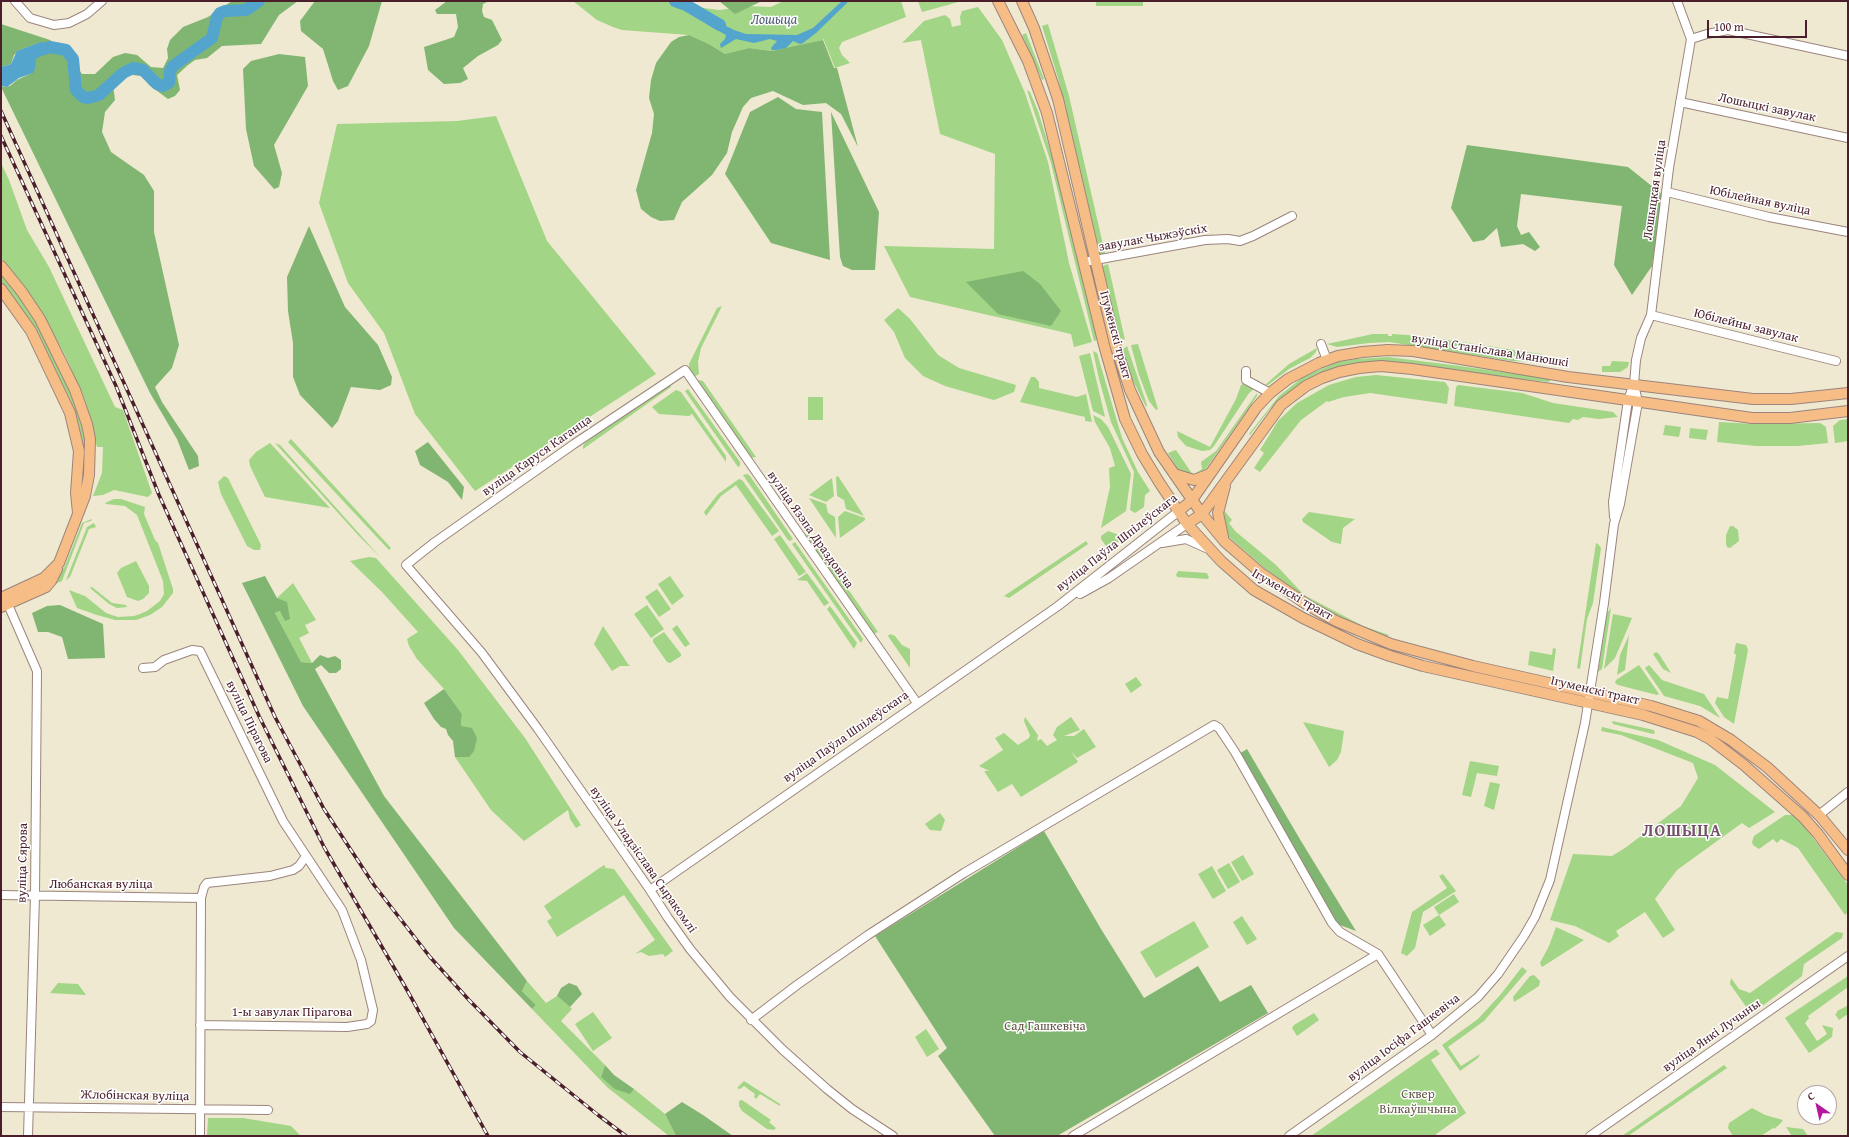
<!DOCTYPE html>
<html>
<head>
<meta charset="utf-8">
<style>
  body { margin:0 }
  #map { position:relative; width:1849px; height:1137px; overflow:hidden; background:#eee9d0; font-family:"Gentium Book Plus",serif }
  canvas { display:block }
  .frame { position:absolute; inset:0; border:2px solid #4a1f2b; pointer-events:none }
  .north { position:absolute; left:1797px; top:1085px; width:40px; height:40px; box-sizing:border-box; background:#fff; border:1px solid #b7a5aa; border-radius:50%; rotate:326deg; font-size:11px; font-weight:700; line-height:16px; text-align:center; color:#4a1f2b }
  .north::after { content:''; display:block; margin:auto; width:14px; height:18px; background:#b5179e; clip-path:polygon(50% 0,100% 100%,50% 72%,0 100%) }
  .scale { position:absolute; left:1707px; top:20px; width:100px; height:18px; box-sizing:border-box; border:2px solid #4a1f2b; border-top:0; padding-left:5px; font-size:12px; line-height:14px; white-space:nowrap; color:#4a1f2b; -webkit-text-stroke:3px #fff; paint-order:stroke }
</style>
</head>
<body>
<div id="map">
<canvas width="1849" height="1137"></canvas>
<div class="frame"></div>
<div class="north">С</div>
<div class="scale">100 m</div>
</div>
<script>
const context = document.querySelector('canvas').getContext('2d');
context.lineJoin = 'round';
function fillPath(path, color) { context.fillStyle = color; context.fill(path, 'evenodd'); }
const shape = rows => new Path2D(rows.map(r => 'M' + r).join(''));
function strokePath(path, color, width, dash) { context.strokeStyle = color; context.lineWidth = width; context.lineCap = dash ? 'butt' : 'round'; context.setLineDash(dash || []); context.stroke(path); }
function label(font, color, halo, rows, align = 'center') {
  context.font = font + ' "Gentium Book Plus",serif'; context.lineWidth = 3; context.setLineDash([]); context.textBaseline = 'middle'; context.strokeStyle = halo; context.fillStyle = color; for (const [text, x, y, turn = 0] of rows) {
    context.save(); context.translate(x, y); context.rotate((+turn || 0) * Math.PI / 180); context.textAlign = isNaN(turn) ? turn : align; if (halo) context.strokeText(text, 0, 0); context.fillText(text, 0, 0); context.restore();
  }
}
fillPath(shape([
  [573,1,689,1,703,8,720,10,746,6,771,7,783,1,901,1,906,17,842,42,839,48,842,55,850,63,835,68,823,38,823,40,790,49,772,51,749,48,725,54,709,44,689,35,622,30,613,27,597,20],
  [918,1,962,1,922,12],
  [1096,1,1143,1,1143,6,1096,6],
  [978,7,1002,40,1025,93,1048,162,1069,263,1092,342,1074,347,1071,334,910,297,884,246,994,249,995,154,940,134,921,40,902,43,924,21,945,15,950,19,952,27,961,25,960,17,962,11],
  [1048,24,1069,96,1106,258,1100,254,1058,78,1042,26],
  [1026,33,1044,79,1042,80,1022,35],
  [1027,90,1030,92,1038,111,1055,166,1097,340,1094,341,1051,163],
  [496,116,547,241,656,374,475,491,415,414,384,333,348,283,319,203,337,124,457,121],
  [1,163,9,180,27,230,49,267,115,407,123,410,152,493,148,497,114,490,103,495,93,496,102,473,103,447,97,447,85,400,65,355,47,322,27,290,1,258],
  [1108,264,1125,340,1120,338,1118,334,1103,269,1103,266],
  [1,274,23,301,45,338,78,408,83,427,86,449,85,470,82,493,70,403,36,332,1,281],
  [722,306,701,348,698,362,699,374,694,377,689,369,689,364,717,308],
  [898,308,910,319,938,355,959,368,1016,385,1014,392,994,400,945,386,923,376,905,358,894,332,884,320],
  [1373,334,1388,334,1388,336,1392,336,1392,334,1421,336,1541,354,1543,356,1543,362,1512,361,1389,342,1369,343,1337,347,1327,344],
  [1138,344,1158,409,1156,410,1149,401,1139,375,1131,345],
  [1127,346,1147,405,1146,407,1127,368,1122,350],
  [1317,348,1316,352,1310,358,1289,369,1268,385,1265,385,1289,364],
  [1093,351,1097,353,1122,438,1138,472,1150,491,1145,495,1144,507,1135,513,1130,510,1134,472,1111,422,1099,379],
  [1090,353,1105,417,1093,411,1079,356],
  [1388,357,1460,366,1551,379,1549,382,1520,379,1385,361,1344,365,1313,377,1286,394,1270,409,1250,435,1249,434,1279,396,1303,377,1338,362,1356,359],
  [1612,361,1629,362,1628,367,1620,372,1602,372,1602,366,1610,366],
  [1376,375,1445,382,1449,388,1447,404,1370,393,1344,397,1328,402,1327,401,1301,420,1260,472,1254,468,1264,453,1260,450,1278,421,1297,403,1329,385,1356,377],
  [1031,377,1035,377,1039,382,1039,388,1077,397,1086,394,1092,422,1085,421,1085,417,1020,402],
  [699,380,703,381,756,457,750,458,697,382],
  [669,383,671,387,583,449,583,446,585,443],
  [1245,383,1255,388,1249,393,1214,446,1210,450,1202,451,1186,446,1178,437,1177,431,1210,447,1236,399,1241,385],
  [1458,385,1522,393,1553,403,1613,412,1618,417,1599,419,1583,417,1578,420,1573,419,1569,423,1454,406,1456,387],
  [688,389,740,462,740,466,738,467,685,391],
  [676,390,681,392,726,456,726,462,692,414,689,416,659,414,652,407],
  [1257,393,1257,396,1202,474,1196,476,1179,471,1168,453,1176,450,1193,475,1202,469,1201,462,1216,451],
  [808,397,823,397,823,420,808,420],
  [1093,415,1101,419,1108,427,1131,474,1126,511,1101,528,1110,487,1109,468,1115,466,1110,448,1095,422],
  [1848,419,1848,441,1835,443,1833,426,1840,420],
  [1719,422,1755,424,1820,423,1826,427,1828,443,1798,446,1756,446,1717,442],
  [1665,425,1681,427,1679,437,1663,435],
  [1690,428,1708,430,1706,440,1689,438],
  [291,439,391,548,389,550,288,442],
  [270,443,330,508,265,497,250,466,249,460,256,452],
  [275,443,280,445,380,557,358,535],
  [747,474,750,476,793,539,790,541,788,540,743,475],
  [224,476,228,478,261,545,260,550,254,550,247,546,221,494,218,482],
  [838,476,864,516,846,509,844,500,837,496,836,477],
  [832,478,834,496,826,502,809,495],
  [739,479,742,480,779,531,772,536,736,485,721,496,706,516,704,512,718,494],
  [809,498,826,504,828,513,835,517,836,538],
  [114,499,121,499,145,507,144,514,155,540,158,543,173,589,173,593,162,607,150,615,136,620,115,620,97,615,77,608,69,590,85,596,106,613,118,617,134,616,140,614,147,611,160,601,164,594,163,581,137,515,125,506,106,504,105,503],
  [1221,507,1232,520,1229,523,1235,531,1276,565,1304,595,1363,626,1389,635,1384,638,1366,631,1301,597,1268,571,1229,537,1223,529],
  [845,511,865,518,865,520,840,538,838,517],
  [1309,512,1355,519,1343,528,1341,544,1332,542,1303,522,1302,519],
  [92,519,91,521,84,523,62,581,55,584,54,584,65,566,82,523],
  [94,523,96,527,89,529,70,577,66,580,87,527],
  [1730,526,1733,526,1738,530,1739,541,1730,548,1727,547,1726,544,1726,535],
  [1108,531,1122,536,1122,539,1108,549,1101,539,1101,536],
  [808,534,810,535,878,632,873,634,804,536],
  [780,535,806,572,799,576,774,539],
  [1086,541,1088,544,1009,598,1004,596],
  [795,542,861,636,863,639,861,643,792,544],
  [1596,543,1598,544,1601,548,1593,603,1587,619,1580,669,1577,668],
  [369,557,376,558,458,650,525,738,581,825,576,828,570,819,568,810,524,841,491,810,455,757,469,757,461,726,462,714,444,689,417,659,409,646,407,639,418,632,382,592,350,561],
  [136,561,149,586,149,593,143,599,138,601,127,597,117,573,121,568],
  [1178,571,1207,573,1209,578,1207,579,1177,577,1176,575],
  [807,573,829,603,824,606,807,581,797,580],
  [670,576,684,596,672,605,658,584],
  [293,583,316,620,305,625,309,633,299,638,312,663,301,662,275,613,280,611,277,598],
  [92,587,112,603,126,605,127,607,117,608,109,604,90,588],
  [657,589,671,609,659,617,645,597],
  [647,605,664,629,651,638,634,614],
  [830,606,857,643,854,649,827,609],
  [1611,608,1602,669,1598,672,1606,614],
  [1613,614,1632,618,1615,658,1604,669],
  [677,625,690,644,685,647,672,629],
  [603,626,628,664,630,666,620,666,612,671,594,644],
  [664,632,681,654,681,656,670,663,667,662,653,642,653,639],
  [890,634,895,636,902,645,910,649,910,668,888,636],
  [1629,635,1625,670,1617,675,1620,655],
  [1736,643,1746,645,1748,650,1734,724,1724,717,1715,703,1717,697,1728,699,1736,655,1734,653],
  [1553,648,1556,649,1553,671,1528,665,1530,651,1552,655],
  [1656,652,1659,654,1671,673,1663,669,1653,654],
  [1639,665,1659,694,1657,695,1618,685,1615,683,1616,680],
  [1649,665,1662,680,1704,694,1720,718,1700,706,1664,696,1645,668],
  [1136,677,1142,685,1131,693,1125,684],
  [1025,717,1038,735,1037,741,1041,739,1047,746,1057,740,1053,735,1057,727,1071,717,1080,730,1064,736,1074,736,1084,729,1096,747,1077,758,1071,751,1078,762,1021,797,1012,784,998,792,984,771,989,771,979,766,1003,750,995,738,1004,733,1018,745,1029,738,1030,735,1024,721],
  [1612,721,1654,730,1655,733,1653,734,1613,724],
  [1303,722,1344,731,1341,752,1337,760,1329,767],
  [1602,727,1658,740,1715,765,1775,812,1749,828,1742,823,1677,870,1655,899,1675,930,1663,938,1645,912,1616,931,1619,936,1609,943,1575,926,1550,920,1573,854,1612,856,1625,848,1681,806,1698,778,1693,763,1621,735,1601,731],
  [1470,761,1499,766,1497,776,1477,773,1471,797,1462,795],
  [1490,782,1500,784,1494,810,1484,806],
  [940,813,945,820,941,831,930,830,925,824],
  [1785,815,1794,815,1798,818,1848,885,1848,912,1845,915,1798,848,1781,839,1777,843,1773,839,1759,849,1753,845,1752,842,1754,836],
  [1243,855,1254,874,1242,881,1231,862],
  [1229,863,1240,882,1228,889,1217,870],
  [604,865,606,868,614,869,673,951,665,957,663,954,649,956,641,952,635,954,655,940,624,895,557,937,547,921,552,918,544,906],
  [1212,866,1226,891,1213,899,1198,874],
  [1443,874,1456,891,1423,912,1415,948,1407,956,1401,953,1412,912,1447,888,1439,876],
  [1454,894,1459,902,1439,915,1434,907],
  [1439,915,1446,925,1430,936,1423,925],
  [1242,916,1257,939,1247,945,1233,922],
  [1194,921,1209,947,1156,978,1140,952],
  [1556,927,1584,940,1542,967,1540,963,1549,946],
  [1836,932,1843,933,1842,938,1804,964,1802,976,1757,1010,1747,1008,1730,984,1731,978,1739,989,1750,993],
  [1522,967,1527,971,1484,1021,1448,1047,1461,1066,1480,1054,1478,1058,1460,1071,1442,1045,1478,1019,1501,994],
  [1534,975,1540,981,1539,986,1514,1002,1513,997,1530,976],
  [1848,976,1848,987,1808,1016,1809,1018,1805,1023,1817,1041,1827,1034,1822,1025,1833,1028,1832,1037,1809,1053,1785,1018],
  [527,981,546,1003,557,996,570,1007,572,1009,561,1021,605,1065,601,1077,630,1093,634,1089,665,1114,676,1136,669,1136,607,1087,532,1009,536,1005,522,991],
  [58,983,78,984,86,995,50,993],
  [1847,1006,1848,1014,1839,1020,1835,1014,1837,1013,1837,1011],
  [593,1012,612,1038,593,1051,575,1024],
  [1314,1013,1319,1020,1297,1036,1292,1028,1294,1025],
  [926,1029,939,1049,927,1057,915,1037],
  [1436,1049,1440,1054,1431,1060,1466,1113,1436,1134,1437,1136,1311,1136],
  [1724,1065,1727,1068,1628,1136,1622,1136],
  [744,1081,780,1104,780,1106,760,1094,756,1099,754,1097,755,1094,744,1086,740,1089,737,1088],
  [742,1100,771,1120,769,1122,776,1128,774,1130,767,1129,742,1111,739,1106,739,1101],
  [1752,1108,1765,1115,1783,1120,1780,1124,1774,1129,1772,1126,1773,1128,1761,1136,1733,1136,1728,1128,1729,1123],
  [208,1118,243,1118,291,1126,301,1136,207,1136],
  [1786,1127,1803,1129,1808,1136,1792,1136]
]), '#a2d585');
fillPath(shape([
  [232,1,298,1,279,15,261,44,222,46,207,58,195,60,188,65,177,75,180,90,175,96,168,99,149,85,142,76,122,74,113,85,115,100,105,112,102,132,111,152,144,175,154,191,154,232,179,345,172,368,155,387,162,402,198,456,199,466,189,470,177,439,150,393,1,87,10,86,17,80,32,73,36,59,45,44,39,43,20,50,14,55,11,64,1,67,1,24,50,40,66,53,82,74,95,74,113,57,125,53,137,55,151,67,163,68,168,58,167,49,170,40,183,27,208,17],
  [315,1,382,1,369,46,348,86,338,90,333,81,323,49,301,31,300,21],
  [447,1,489,1,483,4,482,11,484,17,492,20,502,40,498,45,478,56,463,68,468,79,460,83,444,84,428,70,424,47,454,37,458,27,456,14,437,14,435,10],
  [719,1,762,1,735,14],
  [689,35,709,44,725,54,749,48,772,51,823,40,834,68,837,68,858,147,841,114,826,103,803,105,773,91,751,98,743,107,732,132,727,153,712,175,682,202,674,220,660,221,651,217,641,209,636,190,652,133,654,114,649,98,651,80,656,63,671,42,679,37],
  [279,54,305,57,308,86,274,145,282,173,279,187,274,189,254,166,246,129,243,69,251,61],
  [778,97,796,109,822,112,830,260,771,243,725,174,750,112],
  [831,112,879,212,875,270,852,270,843,266,840,257],
  [1467,145,1628,167,1663,195,1652,266,1632,295,1614,265,1622,206,1521,194,1517,226,1521,235,1529,232,1540,247,1535,251,1523,244,1501,247,1497,228,1484,240,1473,242,1451,208],
  [309,226,345,307,378,345,392,377,391,385,380,390,351,387,338,421,332,428,300,395,293,377,293,343,288,311,287,277],
  [1023,271,1040,284,1061,311,1051,326,998,314,966,282],
  [428,442,464,487,462,500,448,482,420,465,415,451],
  [265,576,277,598,287,602,290,619,285,621,280,611,275,613,301,662,312,663,320,655,328,658,335,656,341,660,341,669,336,673,329,673,321,665,315,669,384,796,527,981,522,991,536,1005,532,1009,454,928,303,706,242,583],
  [60,605,103,624,105,658,68,659,62,637,48,632,38,632,32,613,47,606],
  [444,689,462,714,461,726,472,728,477,738,474,751,469,757,455,757,453,741,448,735,446,729,441,727,434,719,424,703],
  [1247,749,1301,841,1356,931,1337,924,1239,754],
  [1044,831,1101,929,1144,998,1198,966,1220,1002,1251,985,1268,1013,1057,1136,995,1136,938,1056,947,1048,875,936],
  [569,983,577,986,582,994,570,1007,557,996,561,988],
  [605,1065,614,1075,634,1089,630,1094,615,1089,601,1077],
  [682,1102,703,1115,733,1136,676,1136,665,1114]
]), '#81b672');
fillPath(shape([
  [842,1,849,1,816,33,803,43,800,44,793,41,786,48,776,50,772,50,771,48,777,41,770,39,754,43,736,39,721,48,720,44,725,39,726,35,708,25,704,20,705,17,708,17,734,30,746,34,797,35,813,28],
  [41,42,45,44,46,48,44,53,36,59,35,69,33,73,19,78,7,87,1,86,1,67,11,64,17,51]
]), '#53a5ce');
strokePath(shape([
  [675,1,686,5,720,25],
  [31,53,50,47,66,50,73,59,76,90,83,97,88,98,99,95,123,73,133,68,143,70,157,84,163,86,169,83,170,71,173,66,212,38,217,17,220,13,225,11,246,10,259,1]
]), '#53a5ce', 12);
const minor = shape([
  [15,1,30,18,54,25,69,23,87,14,102,1],
  [1691,39,1707,34,1728,30,1848,56],
  [1680,102,1848,138],
  [1667,192,1769,217,1848,232],
  [1084,262,1205,240,1228,239,1240,241,1253,236,1292,216],
  [1651,315,1836,361],
  [1321,344,1327,360],
  [1246,371,1246,380,1270,393],
  [1614,517,1613,502,1628,400,1634,384,1636,360,1641,338,1651,315,1669,168,1691,39,1677,1],
  [1162,543,1186,539,1206,548],
  [1080,594,1109,578,1187,524],
  [6,600,37,671,35,896,28,1136],
  [143,668,155,667,164,660,192,650,200,651,283,821,342,910,361,960,373,1010,371,1021,367,1024,347,1027,200,1025],
  [1819,815,1848,792],
  [650,890,1058,606,1179,511],
  [1,895,201,898],
  [751,1020,797,985,868,935,964,873,1214,725,1219,728,1235,752,1332,923,1340,932,1378,954,1432,1035],
  [1,1107,268,1110],
  [200,1136,201,898,204,887,207,883,270,876,293,870,299,866,306,856],
  [893,1136,852,1109,827,1089,783,1050,730,997,690,949,668,918,650,890,538,729,482,653,406,565,435,542,574,444,685,370,917,703],
  [1073,1136,1378,954],
  [1289,1136,1432,1035,1478,997,1498,974,1524,936,1535,917,1550,880,1585,723,1604,603,1614,524,1620,504,1638,402,1634,384],
  [1590,1136,1848,956]
]);
const major = shape([
  [998,1,1028,61,1047,113,1104,345,1125,419,1142,454,1159,482,1187,524,1221,561,1254,590,1303,618,1357,644,1390,656,1423,666,1643,715,1697,732,1710,739,1744,765,1803,817,1818,834,1848,875],
  [1022,1,1034,28,1058,99,1115,344,1130,390,1159,452,1202,514,1225,542,1262,574,1309,606,1336,621,1391,644,1473,666,1651,706,1699,721,1731,740,1767,767,1819,815,1848,850],
  [1,266,22,292,40,319,75,390,87,424,90,439,89,475,85,496,59,563,44,578,1,598],
  [1,289,31,331,70,413,79,451,76,493,78,513],
  [1174,474,1194,480,1210,474],
  [1179,511,1192,500,1256,408,1270,393,1288,379,1319,363,1338,356,1362,352,1388,350,1413,351,1568,377,1753,399,1791,399,1848,393],
  [1187,524,1202,514,1281,405,1306,386,1322,378,1339,372,1359,368,1381,366,1412,369,1752,418,1790,418,1848,411],
  [1223,537,1218,513,1225,486],
  [1,607,46,587,51,581,57,569]
]);
strokePath(minor, '#9c847e', 10);
strokePath(major, '#9c847e', 12);
strokePath(minor, '#fff', 8);
strokePath(major, '#f6be86', 10);
const rail = shape([
  [1,111,275,717,324,809,374,885,430,957,469,1000,520,1052,598,1115,626,1136],
  [1,136,116,386,159,495,259,716,324,847,407,990,488,1136]
]);
strokePath(rail, '#4a1f2b', 3.5);
strokePath(rail, '#fff', 2, [6]);
label('13px', '#4a1f2b', '#fff', [
  ["Лошыцкі завулак",1767,108,12],
  ["Лошыцкая вуліца",1655,190,-82],
  ["Юбілейная вуліца",1760,201,12],
  ["завулак Чыжэўскіх",1153,238,-10],
  ["Юбілейны завулак",1746,326,14],
  ["Ігуменскі тракт",1115,335,75],
  ["вуліца Станіслава Манюшкі",1490,351,9],
  ["вуліца Каруся Каганца",537,456,-35],
  ["вуліца Язэпа Драздовіча",810,530,55],
  ["вуліца Паўла Шпілеўскага",1117,543,-38],
  ["Ігуменскі тракт",1292,595,30],
  ["Ігуменскі тракт",1595,691,13],
  ["вуліца Пірагова",249,722,64],
  ["вуліца Паўла Шпілеўскага",846,737,-35],
  ["вуліца Уладзіслава Сыракомлі",643,860,55],
  ["вуліца Сярова",23,863,-89],
  ["Любанская вуліца",101,885],
  ["1-ы завулак Пірагова",292,1013],
  ["вуліца Янкі Лучыны",1712,1036,-35],
  ["вуліца Іосіфа Гашкевіча",1404,1038,-37],
  ["Жлобінская вуліца",135,1096,1]
]);
label('13px', '#645646', '#fff', [
  ["Сад Гашкевіча",1045,1027],
  ["Сквер",1418,1095],
  ["Вілкаўшчына",1418,1110]
]);
label('italic 14px', '#4e5b74', '#fff', [
  ["Лошыца",774,20]
]);
context.letterSpacing = '1px';
label('bold 17px', '#77516c', '#fff', [
  ["ЛОШЫЦА",1682,832]
]);
context.letterSpacing = '0px';
</script>
</body>
</html>
